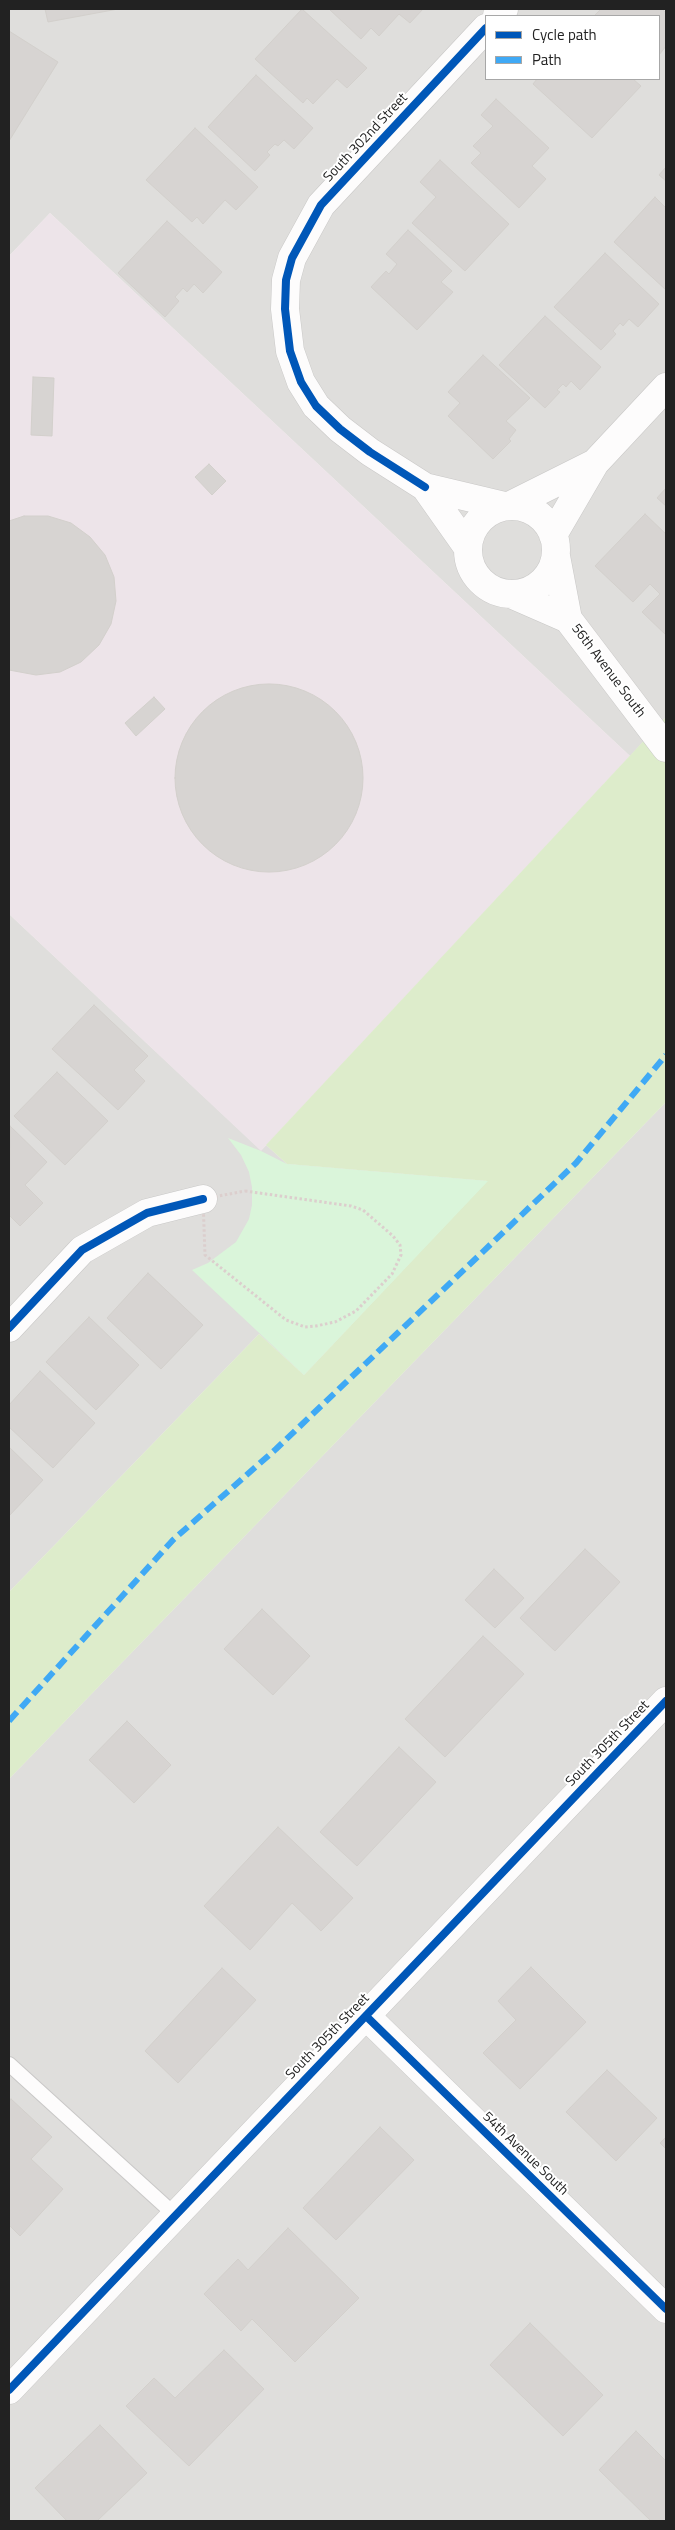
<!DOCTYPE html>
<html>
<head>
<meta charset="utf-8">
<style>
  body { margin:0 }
  #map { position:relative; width:675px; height:2530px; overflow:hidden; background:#f0eeeb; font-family:"Titillium Web",sans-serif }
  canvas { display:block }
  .frame { position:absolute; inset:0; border:10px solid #222; pointer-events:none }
  .legend { position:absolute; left:485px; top:15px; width:175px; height:65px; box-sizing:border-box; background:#fff; border:1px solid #a7a7a7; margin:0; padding:6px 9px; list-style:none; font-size:15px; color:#222 }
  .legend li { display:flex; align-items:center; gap:10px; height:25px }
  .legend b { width:25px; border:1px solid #a7a7a7 }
</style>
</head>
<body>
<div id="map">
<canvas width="675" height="2530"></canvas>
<div class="frame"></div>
<ul class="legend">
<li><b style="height:6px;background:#0057b8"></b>Cycle path</li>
<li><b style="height:6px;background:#3fa9f5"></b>Path</li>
</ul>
</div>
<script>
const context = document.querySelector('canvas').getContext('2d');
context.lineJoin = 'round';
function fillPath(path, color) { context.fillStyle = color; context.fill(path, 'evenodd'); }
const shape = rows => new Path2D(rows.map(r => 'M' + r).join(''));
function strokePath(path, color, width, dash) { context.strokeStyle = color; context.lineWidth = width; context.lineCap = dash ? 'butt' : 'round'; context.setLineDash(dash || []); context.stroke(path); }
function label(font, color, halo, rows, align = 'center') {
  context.font = font + ' "Titillium Web",sans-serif'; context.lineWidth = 4; context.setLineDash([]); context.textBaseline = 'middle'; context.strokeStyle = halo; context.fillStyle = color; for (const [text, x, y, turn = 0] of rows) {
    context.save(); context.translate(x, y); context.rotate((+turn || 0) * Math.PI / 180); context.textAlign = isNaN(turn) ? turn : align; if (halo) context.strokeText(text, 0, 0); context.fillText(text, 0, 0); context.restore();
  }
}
fillPath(shape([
  [9,9,666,9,666,717,630,756,50,213,9,256],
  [486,16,659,16,659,79,486,79],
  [9,914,261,1150,266,1145,287,1164,488,1181,304,1375,259,1334,9,1592],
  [666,1102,666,2521,9,2521,9,1779]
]), '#dfdedc');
fillPath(shape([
  [50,213,630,756,261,1151,9,914,9,256]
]), '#ede4e9');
fillPath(shape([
  [666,717,666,1102,9,1779,9,1592,259,1334,304,1375,487,1181,287,1164,266,1145]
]), '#ddeccb');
fillPath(shape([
  [228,1138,261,1151,287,1164,488,1181,304,1375,192,1270,208,1263,236,1242,249,1219,252,1205,252,1187,249,1172,241,1155]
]), '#daf5da');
const building = shape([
  [45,9,118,9,48,22,45,9],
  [302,9,367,68,347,88,337,79,313,104,307,98,303,103,255,59,302,9],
  [329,9,423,9,410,23,399,14,379,36,371,28,361,39,329,9],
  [601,9,662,9,666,13,666,46,659,55,659,16,594,16,601,9],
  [9,31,58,62,9,141,9,31],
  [256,75,313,128,294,149,284,140,278,146,275,144,267,152,270,155,255,171,208,127,256,75],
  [537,79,633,79,641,86,592,138,533,84,537,79],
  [496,99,549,148,532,166,546,179,519,208,471,163,481,153,473,146,493,126,481,115,496,99],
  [195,128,258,187,236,210,225,200,203,224,197,217,192,222,146,180,195,128],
  [440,160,509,224,465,271,412,223,436,197,420,182,440,160],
  [666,167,666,181,659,175,666,167],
  [655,197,666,208,666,290,614,242,655,197],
  [167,221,222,272,203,293,194,284,187,292,183,288,175,297,179,301,165,317,118,273,167,221],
  [408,230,452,271,441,282,453,292,417,330,371,287,386,271,389,274,397,264,386,254,408,230],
  [605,253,659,304,638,327,629,319,623,326,620,323,613,331,616,334,601,350,554,307,605,253],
  [545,316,601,367,580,390,571,381,566,387,563,384,557,390,560,392,545,408,499,365,545,316],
  [483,355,530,398,506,421,516,430,509,439,511,441,493,459,448,416,460,403,448,392,483,355],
  [33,377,54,378,52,436,31,435,33,377],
  [209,464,226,481,212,495,195,477,209,464],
  [666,488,666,506,657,498,666,488],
  [645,514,666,534,666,635,642,612,660,594,650,584,633,602,595,566,645,514],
  [24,516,48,516,71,523,90,537,105,555,114,577,116,601,111,624,99,645,81,662,60,672,36,675,9,670,9,521,24,516],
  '175 778a94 94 0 1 1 188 0a94 94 0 1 1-188 0Z',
  [154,697,165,709,136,736,125,723,154,697],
  [94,1005,148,1056,134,1070,145,1081,118,1110,52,1049,94,1005],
  [57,1072,108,1121,65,1165,14,1116,57,1072],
  [10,1126,47,1162,25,1185,43,1203,20,1226,9,1215,10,1126],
  [148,1273,203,1325,161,1369,107,1318,148,1273],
  [89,1317,139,1365,96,1410,46,1362,89,1317],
  [40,1371,95,1423,53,1468,9,1427,9,1405,40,1371],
  [9,1447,43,1480,9,1516,9,1447],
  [585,1549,620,1582,555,1651,520,1618,585,1549],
  [494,1569,524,1598,495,1628,465,1600,494,1569],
  [262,1609,310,1656,273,1695,224,1649,262,1609],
  [483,1636,524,1674,445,1757,405,1719,483,1636],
  [127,1721,171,1765,134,1803,89,1760,127,1721],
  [399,1747,436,1782,357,1866,320,1832,399,1747],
  [278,1827,353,1898,321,1931,292,1903,250,1950,204,1906,278,1827],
  [531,1967,586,2022,520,2089,483,2053,516,2020,498,2001,531,1967],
  [222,1968,256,2000,178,2083,145,2051,222,1968],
  [607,2070,657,2118,616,2161,566,2112,607,2070],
  [11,2099,52,2137,31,2159,63,2189,20,2236,9,2225,9,2102,11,2099],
  [380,2127,414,2160,336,2240,303,2208,380,2127],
  [666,2137,666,2149,660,2143,666,2137],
  [288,2228,359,2298,295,2362,252,2319,241,2331,204,2294,238,2259,248,2270,288,2228],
  [530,2323,603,2395,563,2436,490,2365,530,2323],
  [224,2350,264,2389,189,2466,126,2406,154,2378,175,2398,224,2350],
  [100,2425,147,2473,97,2521,67,2521,35,2488,100,2425],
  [636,2431,666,2461,666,2521,651,2521,599,2470,636,2431]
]);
fillPath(building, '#d7d4d2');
strokePath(building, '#d3d0cc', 1);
const lane = shape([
  [9,2064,175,2215]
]);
const street = shape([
  [497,16,504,9],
  [595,463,666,387],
  [425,487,370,452,340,429,316,406,301,382,290,351,285,309,286,280,292,258,321,205,486,28],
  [511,505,595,463,553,535],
  '468 550a44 44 0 1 1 88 0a44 44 0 1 1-88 0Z',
  [468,548,425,487,505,506],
  [513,595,568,619,556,556],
  [568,619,666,748],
  [9,1328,82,1250,147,1213,203,1199],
  [366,2016,666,2309],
  [9,2390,666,1701]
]);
strokePath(lane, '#c9c8c7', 16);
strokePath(street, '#c9c8c7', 29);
strokePath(shape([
  [245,1191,351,1206,363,1210,393,1236,400,1245,401,1255,392,1274,356,1311,335,1322,316,1326,305,1327,286,1320,205,1255,203,1199,245,1191]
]), '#dccecd', 3, [2.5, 2.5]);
strokePath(lane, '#fdfcfc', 14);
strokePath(street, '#fdfcfc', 28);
strokePath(shape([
  [9,1721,173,1540,276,1449,576,1163,666,1055]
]), '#3fa9f5', 6, [12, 6]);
strokePath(shape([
  [425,487,370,452,340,429,316,406,301,382,290,351,285,309,286,280,292,258,321,205,486,28],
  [9,1328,82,1250,147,1213,203,1199],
  [366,2016,666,2309],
  [9,2390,666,1701]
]), '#0057b8', 8);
label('14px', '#222', '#fff', [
  ["South 302nd Street",366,138,-47],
  ["56th Avenue South",608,671,53],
  ["South 305th Street",608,1744,-46],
  ["South 305th Street",328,2037,-46],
  ["54th Avenue South",525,2154,44]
]);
</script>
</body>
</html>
